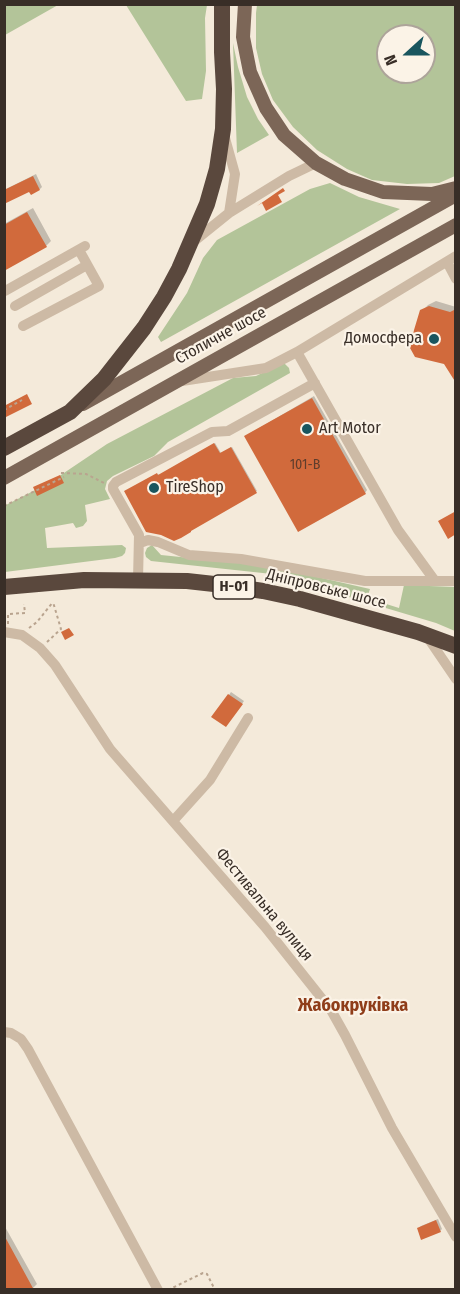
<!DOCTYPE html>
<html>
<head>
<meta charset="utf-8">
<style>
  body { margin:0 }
  #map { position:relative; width:460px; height:1294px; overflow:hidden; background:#f4eada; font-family:"Fira Sans Condensed",sans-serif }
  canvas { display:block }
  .frame { position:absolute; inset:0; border:6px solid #382e27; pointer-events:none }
  .north { position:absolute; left:376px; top:24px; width:60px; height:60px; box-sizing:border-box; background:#fbf3e7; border:2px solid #ada49a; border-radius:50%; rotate:249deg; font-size:16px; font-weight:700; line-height:24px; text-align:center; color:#382e27 }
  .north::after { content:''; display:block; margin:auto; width:21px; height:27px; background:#19555e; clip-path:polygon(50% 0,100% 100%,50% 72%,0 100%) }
</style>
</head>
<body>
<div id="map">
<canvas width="460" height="1294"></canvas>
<div class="frame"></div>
<div class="north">N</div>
</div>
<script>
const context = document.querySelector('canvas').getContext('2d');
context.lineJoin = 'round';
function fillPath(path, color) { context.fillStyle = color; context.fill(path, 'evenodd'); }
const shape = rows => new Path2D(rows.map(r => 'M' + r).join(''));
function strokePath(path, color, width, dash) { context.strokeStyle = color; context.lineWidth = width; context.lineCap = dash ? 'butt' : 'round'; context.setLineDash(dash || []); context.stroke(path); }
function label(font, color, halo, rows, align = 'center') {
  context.font = font + ' "Fira Sans Condensed",sans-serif'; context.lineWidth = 4.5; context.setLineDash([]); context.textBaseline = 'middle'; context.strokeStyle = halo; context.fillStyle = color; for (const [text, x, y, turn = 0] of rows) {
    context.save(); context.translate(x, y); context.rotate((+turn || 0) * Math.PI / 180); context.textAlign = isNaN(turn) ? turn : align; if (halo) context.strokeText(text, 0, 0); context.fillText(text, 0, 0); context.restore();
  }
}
fillPath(shape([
  [5,4,58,4,58,5,5,35],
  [126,5,207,5,205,18,206,71,202,99,186,101],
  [257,5,455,5,455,176,439,183,407,184,372,180,347,169,317,150,293,127,273,100,262,74,256,48,256,13],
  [388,36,424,36,424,72,388,72],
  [233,43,238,67,247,97,258,119,269,135,237,153],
  [330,183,359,197,400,209,161,342,158,337,187,293,203,258,217,240,310,189],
  [281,364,285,364,289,368,290,373,168,442,154,456,113,476,107,481,105,489,110,499,85,505,87,521,83,526,76,528,73,523,45,528,47,548,122,545,126,548,125,553,122,556,115,558,5,572,4,506,49,483,107,444,233,378,256,376],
  [152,545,161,555,269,566,370,589,367,598,399,608,404,585,455,587,455,631,436,623,272,574,151,561,146,557,145,553,147,548]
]), '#b3c499');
fillPath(shape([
  [36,174,42,187,40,189,4,190],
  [33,208,51,241,46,246,4,269,4,224],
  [436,301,456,307,456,381,422,311,428,305],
  [314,396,367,490,365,493,249,434],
  [215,443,221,453,232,447,257,491,191,529,126,491,158,474,159,475],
  [231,692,244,701,228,723,214,717],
  [438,1219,442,1229,440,1231,419,1228,421,1226],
  [4,1225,37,1284,33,1288,4,1290]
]), '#0003');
fillPath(shape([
  [33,176,40,190,31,195,29,192,4,204,4,190],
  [283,188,285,191,278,195,282,202,266,211,262,203,257,206],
  [27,212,47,247,4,271,4,225],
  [429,306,450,312,456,309,456,383,444,364,415,357,410,348,414,330,420,310],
  [27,394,32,404,4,418,4,406],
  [312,398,366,494,298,532,244,436],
  [214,443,220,453,231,447,257,493,191,531,191,532,181,538,174,541,161,535,146,532,124,491,157,473,158,475],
  [60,475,64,483,37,496,33,487],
  [456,511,456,534,448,539,438,521],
  [69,628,74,635,65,640,61,632],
  [228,694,243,704,226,727,211,717],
  [436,1220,441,1232,421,1240,417,1228],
  [4,1235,34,1290,4,1290]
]), '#d16a3c');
strokePath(shape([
  [4,410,22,400],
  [61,473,86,474,104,483],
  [4,506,64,477],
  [8,624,8,614,25,613,24,604],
  [29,628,37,622,53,602],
  [47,642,61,629,53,602],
  [168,1290,203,1273,207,1274,215,1290]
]), '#b9a48f', 2, [3, 3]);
strokePath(shape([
  [225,138,235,174,229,213],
  [193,242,229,213,289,176,316,163],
  [447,262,456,279],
  [5,291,85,246],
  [15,306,87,265],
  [23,326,99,286,79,250],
  [297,352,398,530,435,581,456,581],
  [182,381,266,368,297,352,456,256],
  [140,543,148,540,158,542,189,555,241,559,365,581,435,581],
  [138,580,139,535,113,489,113,486,116,482,212,432,228,431,315,383],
  [4,632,22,635,40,648,55,665,110,749,265,927,331,1010,345,1035,392,1128,456,1237],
  [426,635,456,679],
  [173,821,210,780,248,718],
  [4,1032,11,1033,21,1039,28,1049,158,1290]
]), '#cdbaa5', 10);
strokePath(shape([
  [245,4,243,37,250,72,266,108,284,135,316,163,345,179,383,192,432,194,456,188],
  [83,404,456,195],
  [4,478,456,225]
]), '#7c6657', 14);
strokePath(shape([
  [4,448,70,412,104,379,144,328,164,297,179,269,207,204,217,169,223,129,224,89,222,52,222,4],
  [4,587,84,580,187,581,223,585,263,591,300,599,418,632,456,646]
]), '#5a483d', 16);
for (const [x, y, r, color] of [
  [434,339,6,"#19555e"],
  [307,429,6,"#19555e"],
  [154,488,6,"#19555e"]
]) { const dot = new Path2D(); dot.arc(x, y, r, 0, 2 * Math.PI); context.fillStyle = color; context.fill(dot); strokePath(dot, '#fbf3e7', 2); }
label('14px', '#5e3d2c', null, [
  ["101-В",305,465]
]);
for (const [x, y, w] of [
  [234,587,42]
]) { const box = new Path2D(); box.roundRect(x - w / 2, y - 12, w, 24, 4.5); context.fillStyle = '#fbf3e7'; context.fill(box); strokePath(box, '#382e27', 1.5); }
label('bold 15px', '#382e27', null, [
  ["Н-01",234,587]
]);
label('16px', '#382e27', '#fbf3e7', [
  ["Столичне шосе",221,336,-29],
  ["Дніпровське шосе",326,589,14],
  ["Фестивальна вулиця",264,905,50]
]);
label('16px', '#382e27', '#fbf3e7', [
  ["Домосфера",422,339,"right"],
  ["Art Motor",319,429],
  ["TireShop",166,488]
], 'left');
label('bold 18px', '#8f3d19', '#fbf3e7', [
  ["Жабокруківка",353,1006]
]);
</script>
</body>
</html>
